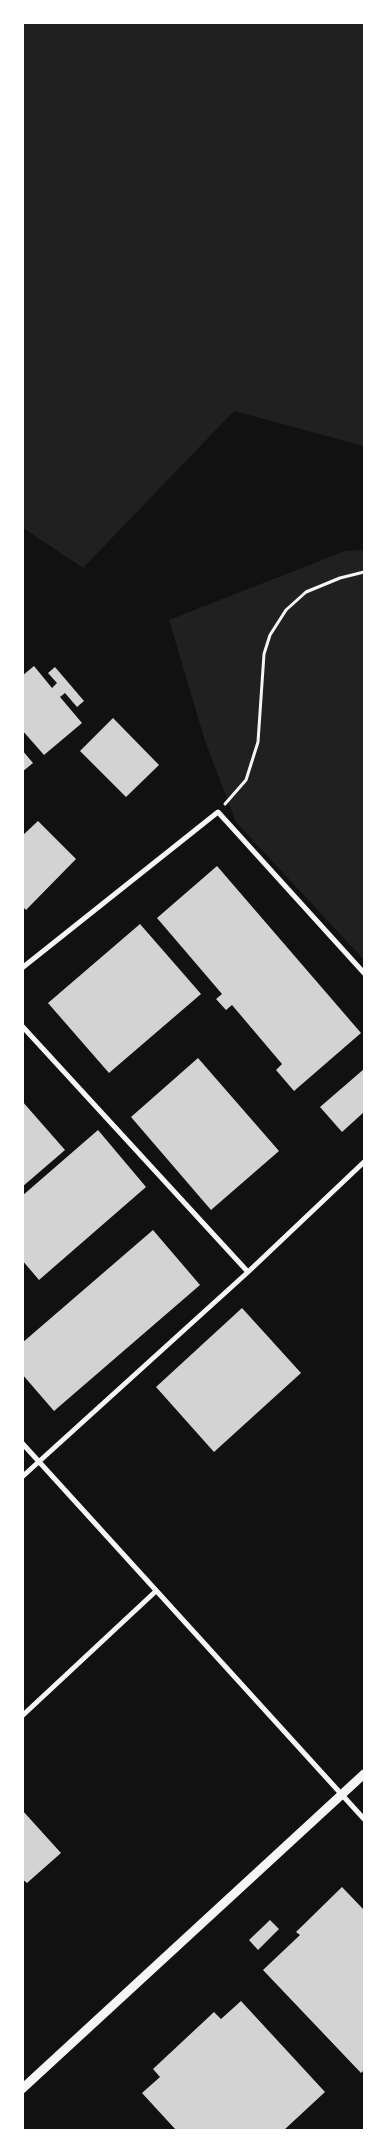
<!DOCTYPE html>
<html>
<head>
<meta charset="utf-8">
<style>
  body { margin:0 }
  #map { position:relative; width:387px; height:2153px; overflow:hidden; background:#111; font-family:"IBM Plex Sans",sans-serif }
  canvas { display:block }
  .frame { position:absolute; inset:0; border:24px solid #fff; pointer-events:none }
</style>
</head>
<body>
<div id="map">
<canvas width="387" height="2153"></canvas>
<div class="frame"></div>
</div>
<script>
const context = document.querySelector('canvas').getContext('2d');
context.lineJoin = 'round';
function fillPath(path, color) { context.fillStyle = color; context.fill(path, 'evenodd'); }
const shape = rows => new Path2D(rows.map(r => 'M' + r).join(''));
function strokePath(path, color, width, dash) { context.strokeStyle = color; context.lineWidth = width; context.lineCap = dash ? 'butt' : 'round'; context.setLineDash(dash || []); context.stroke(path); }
fillPath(shape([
  [22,23,364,23,364,446,234,411,83,568,23,528],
  [364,550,364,960,236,822,205,741,169,620,345,551]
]), '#202020');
fillPath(shape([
  [34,666,52,688,57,683,48,673,55,667,84,701,77,707,65,693,60,697,82,723,44,755,22,730,22,676],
  [113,718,159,765,126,797,80,751],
  [22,750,33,763,22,772],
  [38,821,76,859,26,910,22,906,22,836],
  [217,866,361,1033,294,1091,276,1070,282,1064,232,1005,226,1010,216,999,222,994,157,918],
  [140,924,201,994,109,1073,48,1003],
  [198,1058,279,1151,211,1210,131,1117],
  [364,1069,364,1112,342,1132,320,1107],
  [22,1101,65,1150,22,1187],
  [98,1130,146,1187,39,1280,22,1260,22,1196],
  [153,1230,200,1285,54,1411,22,1374,22,1343],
  [242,1308,301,1373,214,1452,156,1387],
  [22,1810,61,1853,27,1883,22,1879],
  [342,1887,364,1910,364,2070,361,2073,263,1970,300,1935,296,1932],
  [270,1920,279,1929,258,1950,249,1940],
  [241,2001,325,2092,284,2130,176,2130,142,2093,160,2077,153,2069,214,2012,221,2019]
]), '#d3d3d3');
strokePath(shape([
  [225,804,246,780,258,742,264,654,270,635,286,610,306,592,340,578,364,572]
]), '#f5f5f5', 3);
strokePath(shape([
  [22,968,218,812,364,973],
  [22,1026,248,1272],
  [22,1443,364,1819],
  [22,1477,248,1272,364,1162],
  [22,1716,156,1591]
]), '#f5f5f5', 5);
strokePath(shape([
  [22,2089,364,1774]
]), '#f5f5f5', 9);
</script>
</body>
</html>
